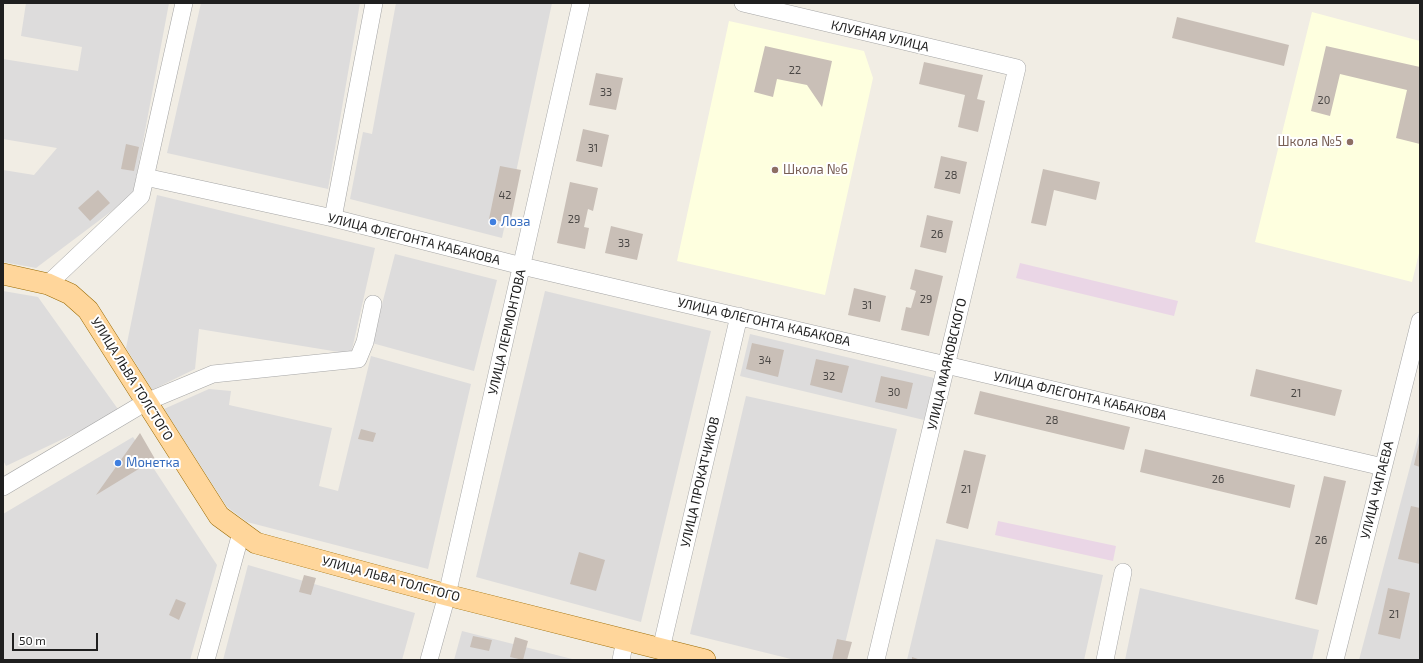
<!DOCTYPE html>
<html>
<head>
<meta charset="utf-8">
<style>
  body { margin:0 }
  #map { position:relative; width:1423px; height:663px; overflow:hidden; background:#f1ede4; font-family:"Exo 2",sans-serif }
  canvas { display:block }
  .frame { position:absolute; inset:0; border:4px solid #1f1f1f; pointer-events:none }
  .scale { position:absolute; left:12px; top:633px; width:86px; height:18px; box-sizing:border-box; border:2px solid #1f1f1f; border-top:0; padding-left:5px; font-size:12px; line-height:14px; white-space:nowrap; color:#1f1f1f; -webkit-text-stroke:3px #fff; paint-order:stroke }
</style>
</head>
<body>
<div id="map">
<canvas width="1423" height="663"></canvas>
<div class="frame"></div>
<div class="scale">50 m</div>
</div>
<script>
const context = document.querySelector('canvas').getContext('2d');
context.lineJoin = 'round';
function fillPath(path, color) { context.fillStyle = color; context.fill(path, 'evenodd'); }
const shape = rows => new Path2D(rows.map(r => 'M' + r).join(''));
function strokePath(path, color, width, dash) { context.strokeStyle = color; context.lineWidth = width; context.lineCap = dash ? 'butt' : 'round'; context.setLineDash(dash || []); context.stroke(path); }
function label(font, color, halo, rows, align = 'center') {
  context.font = font + ' "Exo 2",sans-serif'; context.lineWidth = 4; context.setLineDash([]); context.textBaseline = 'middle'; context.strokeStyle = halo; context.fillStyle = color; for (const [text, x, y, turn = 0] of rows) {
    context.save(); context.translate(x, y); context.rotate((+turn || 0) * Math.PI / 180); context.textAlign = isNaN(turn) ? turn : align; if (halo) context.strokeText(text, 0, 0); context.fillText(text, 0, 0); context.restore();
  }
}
fillPath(shape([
  [26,3,169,3,133,195,36,268,3,262,3,170,34,175,57,148,3,139,3,59,78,71,82,47,21,36],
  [201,3,360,3,328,189,167,153],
  [396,3,552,3,502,238,350,199,363,132,372,134],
  [157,195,375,248,351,354,199,329,195,369,152,390,126,348],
  [395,254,497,280,474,371,372,343],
  [3,291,38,297,120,412,6,466,3,460],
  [545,291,711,331,641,622,476,577],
  [750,334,934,378,924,420,740,376],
  [371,356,471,384,428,569,247,522,227,507,164,409,209,389,231,391,229,405,332,428,319,486,338,491],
  [746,396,897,429,841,660,795,660,690,634],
  [1420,429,1420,660,1359,660],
  [133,437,217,565,190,660,3,660,3,514],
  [936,539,1103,575,1084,660,907,660],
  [248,565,415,613,402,660,223,660],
  [1140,588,1319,630,1312,660,1125,660],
  [462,631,576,660,454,660]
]), '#dddcdc');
fillPath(shape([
  [1020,263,1178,301,1174,316,1016,278],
  [998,521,1116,546,1113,561,995,535]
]), '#ead6e6');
fillPath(shape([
  [1312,12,1420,41,1420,249,1412,282,1255,242],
  [729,21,864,51,873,78,825,295,677,261]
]), '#feffdf');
fillPath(shape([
  [1177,17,1289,45,1284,66,1172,38],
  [765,46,832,61,822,107,807,85,777,79,773,97,754,92],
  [1326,46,1420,67,1420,144,1396,138,1407,90,1340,74,1330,116,1311,111],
  [924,62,983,75,977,99,985,101,978,132,958,127,965,95,919,84],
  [596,73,623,78,616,110,589,105],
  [583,129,609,135,602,167,576,161],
  [126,144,139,147,134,171,121,169],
  [941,156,967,162,960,194,934,188],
  [500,166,521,170,510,223,489,219],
  [1043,169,1100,182,1096,200,1054,190,1046,226,1031,223],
  [570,182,598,188,593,211,588,209,584,227,589,228,585,249,557,243],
  [98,190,110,203,90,221,78,208],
  [927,215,953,221,946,253,920,247],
  [611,226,643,234,637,260,605,253],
  [915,269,943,276,929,336,901,330,906,307,911,308,916,291,910,289],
  [854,288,886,296,880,322,848,315],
  [752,343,784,350,778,377,746,369],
  [816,359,849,366,842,393,810,385],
  [1256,369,1342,390,1335,416,1250,396],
  [881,376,913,383,907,409,875,402],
  [980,391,1130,427,1124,450,974,414],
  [361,429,376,433,373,442,358,439],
  [140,433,155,459,96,495],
  [1419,443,1420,443,1420,467,1414,465],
  [1145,449,1295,485,1290,508,1140,472],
  [964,450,986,455,968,529,946,523],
  [1324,476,1346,481,1317,605,1295,599],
  [1411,506,1420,508,1420,564,1398,559],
  [579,552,605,560,596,591,570,584],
  [304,575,316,578,311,595,299,592],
  [1388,588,1410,593,1400,639,1378,634],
  [176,599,186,603,179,620,169,615],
  [473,636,492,640,489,651,470,647],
  [515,637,528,641,523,660,510,657],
  [837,639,852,642,847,660,832,660],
  [912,657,921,660,912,660]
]), '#c9bfb7');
const minor = shape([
  [743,3,1017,68,876,660],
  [145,177,333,218,522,266,1383,467],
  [333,218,374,3],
  [48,284,141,196,184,3],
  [3,487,146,402,213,374,358,359,365,342,373,304],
  [661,649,739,316],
  [206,660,241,533],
  [429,660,447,595,581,3],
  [621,660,625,640],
  [1105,660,1123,572],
  [1335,660,1420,321]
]);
const major = shape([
  [3,274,48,284,70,294,88,310,219,516,256,543,447,595,705,660]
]);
strokePath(minor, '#a6a6a6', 18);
strokePath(major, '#9a6a00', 22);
strokePath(minor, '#fff', 17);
strokePath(major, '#ffd69b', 21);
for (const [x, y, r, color] of [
  [1350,142,4,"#8d6e63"],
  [775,170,4,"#8d6e63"],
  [493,222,4,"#3f7fe0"],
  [118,463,4,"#3f7fe0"]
]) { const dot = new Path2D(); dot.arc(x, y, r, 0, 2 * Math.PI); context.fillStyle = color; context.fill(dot); strokePath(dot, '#fff', 1.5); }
label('11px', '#4a4745', null, [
  ["22",795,70],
  ["33",606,92],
  ["20",1324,100],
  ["31",593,148],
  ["28",951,175],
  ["42",505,195],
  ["29",574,219],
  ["26",937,234],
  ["33",624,243],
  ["29",926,299],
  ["31",867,305],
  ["34",765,360],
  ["32",829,376],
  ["30",894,392],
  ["21",1296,393],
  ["28",1052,420],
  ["26",1218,479],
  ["21",966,489],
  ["26",1321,540],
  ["21",1394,614]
]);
label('13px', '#1f1f1f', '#fff', [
  ["КЛУБНАЯ УЛИЦА",880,36,13],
  ["УЛИЦА ФЛЕГОНТА КАБАКОВА",414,239,14],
  ["УЛИЦА ФЛЕГОНТА КАБАКОВА",764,322,13],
  ["УЛИЦА ЛЕРМОНТОВА",507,332,-77],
  ["УЛИЦА МАЯКОВСКОГО",947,364,-77],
  ["УЛИЦА ЛЬВА ТОЛСТОГО",132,379,58],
  ["УЛИЦА ФЛЕГОНТА КАБАКОВА",1080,396,13],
  ["УЛИЦА ПРОКАТЧИКОВ",700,482,-77],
  ["УЛИЦА ЧАПАЕВА",1377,490,-76],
  ["УЛИЦА ЛЬВА ТОЛСТОГО",391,579,15]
]);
label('13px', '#785e54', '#fff', [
  ["Школа №5",1342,142],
  ["Школа №6",783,170,"left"]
], 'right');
label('13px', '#366cbe', '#fff', [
  ["Лоза",501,222],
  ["Монетка",126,463]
], 'left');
</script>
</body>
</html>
